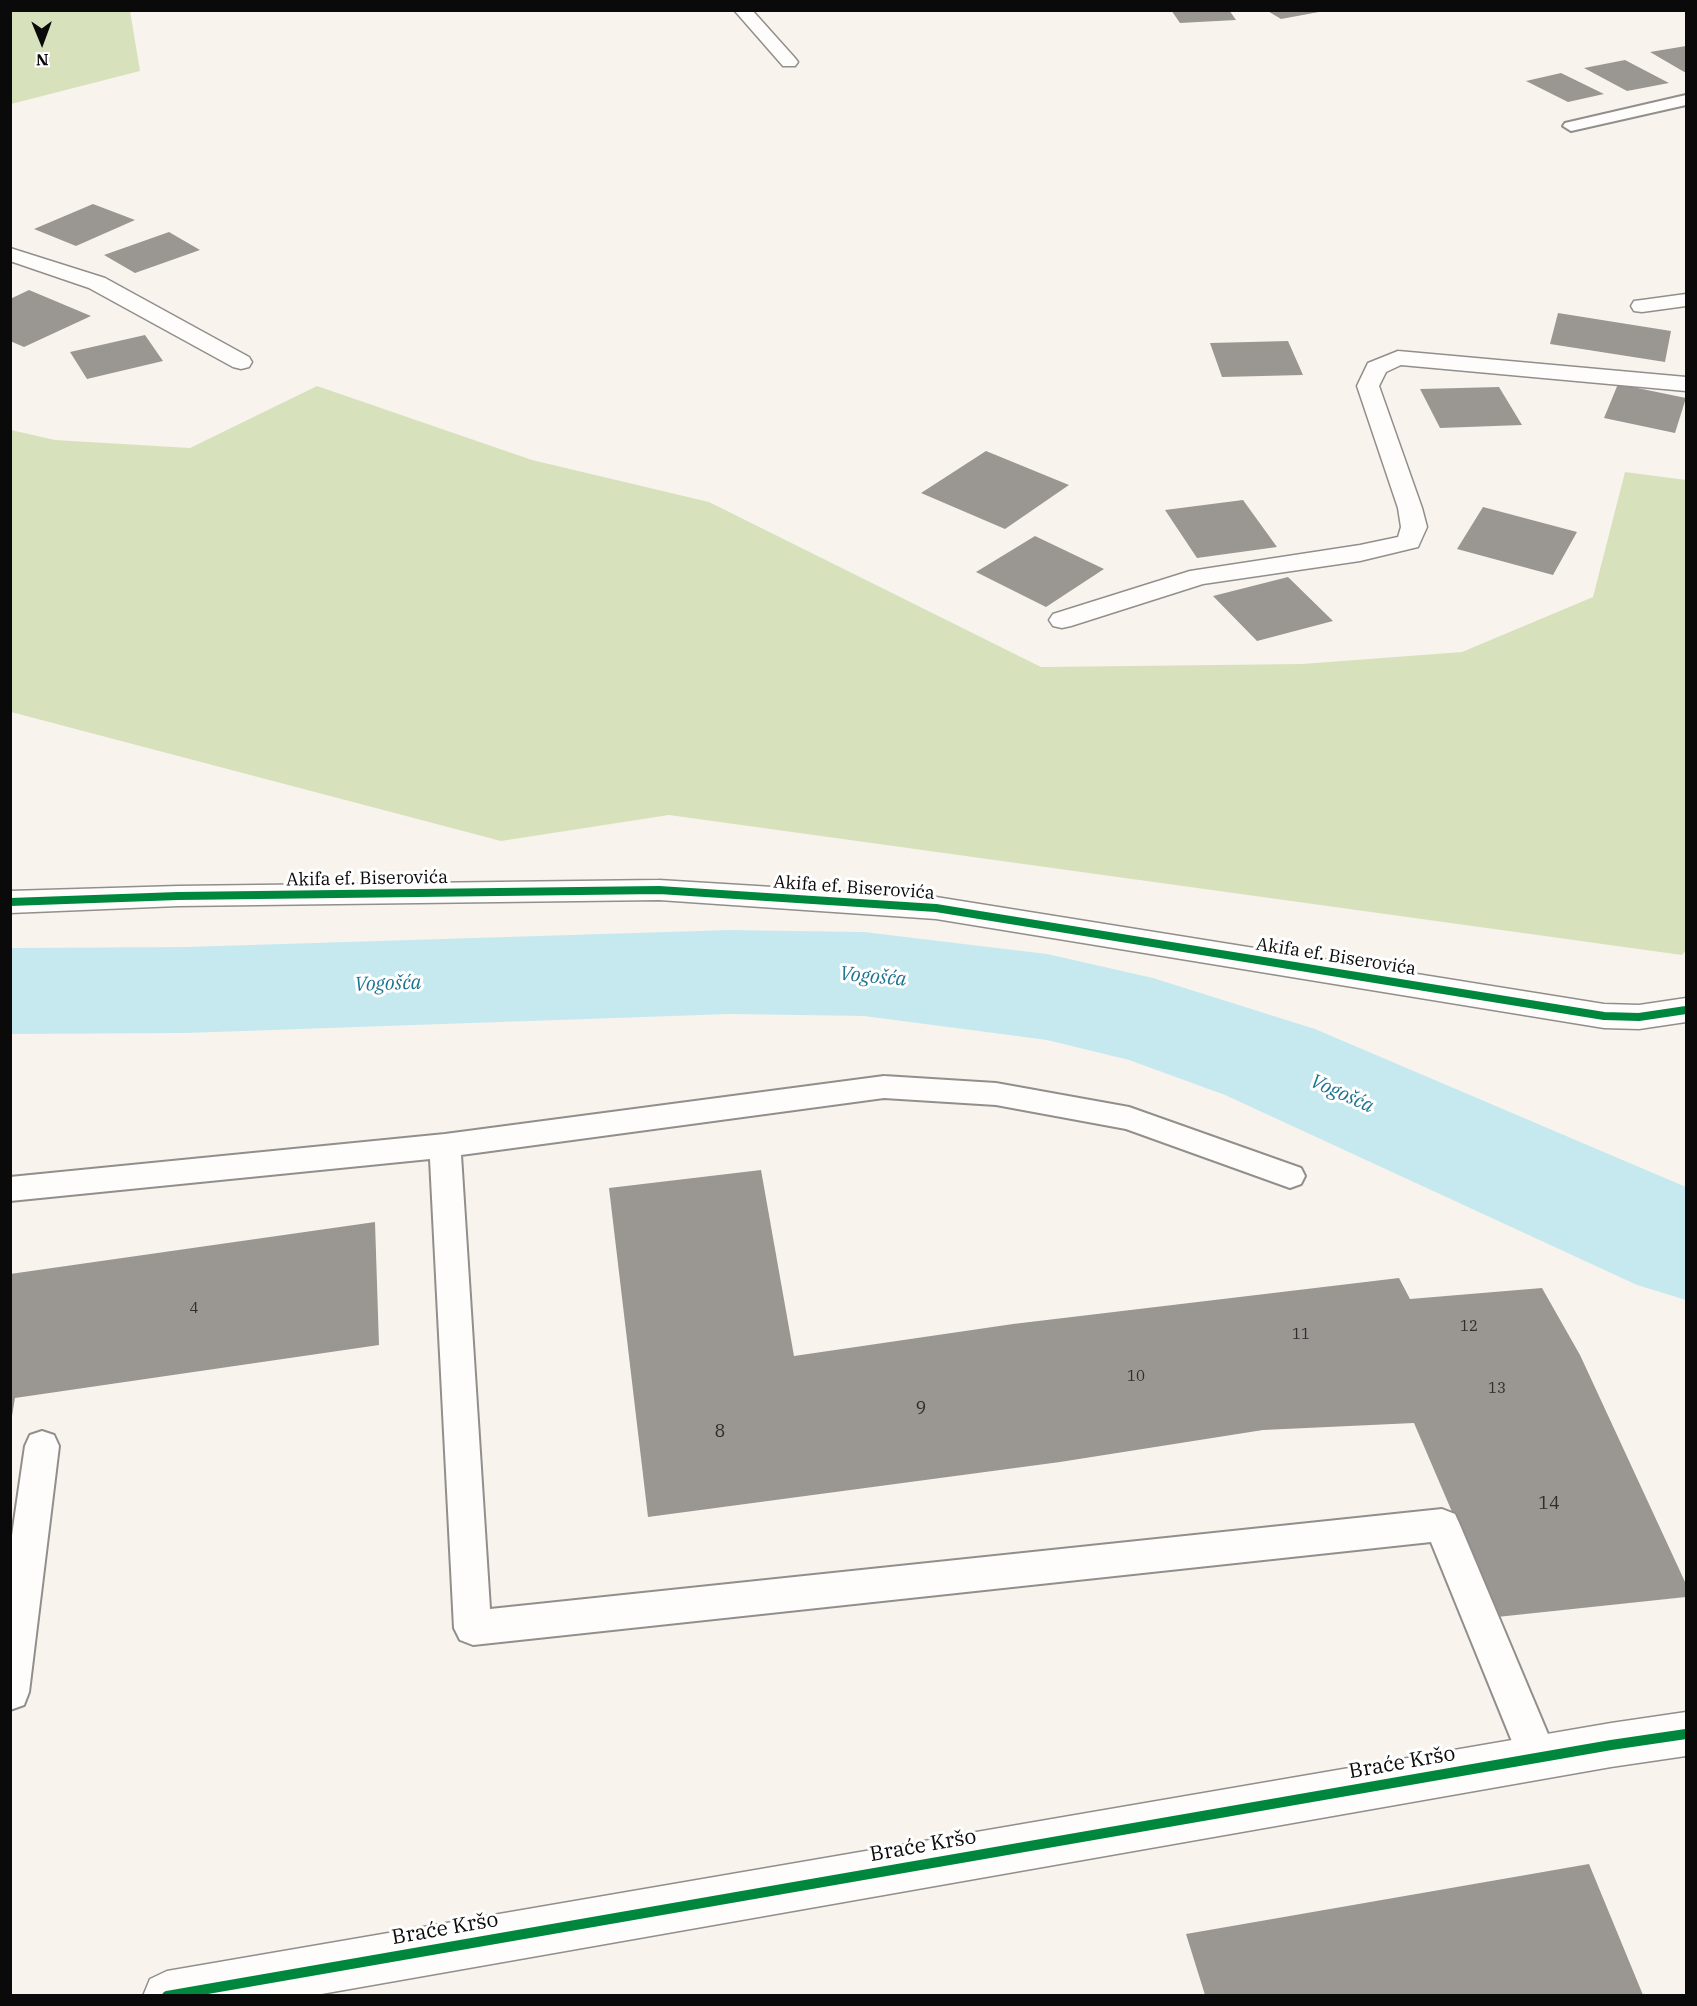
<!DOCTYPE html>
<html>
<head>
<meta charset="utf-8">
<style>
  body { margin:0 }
  #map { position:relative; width:1697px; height:2006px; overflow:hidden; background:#f8f4ed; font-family:"IBM Plex Serif",serif }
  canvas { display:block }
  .frame { position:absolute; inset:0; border:12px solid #0a0a0a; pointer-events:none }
  .north { position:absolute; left:12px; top:12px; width:60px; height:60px; -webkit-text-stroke:4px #fff; paint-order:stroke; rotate:179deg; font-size:16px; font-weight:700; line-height:24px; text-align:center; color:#0a0a0a }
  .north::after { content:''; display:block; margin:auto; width:21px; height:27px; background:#0a0a0a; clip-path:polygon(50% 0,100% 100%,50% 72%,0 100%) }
</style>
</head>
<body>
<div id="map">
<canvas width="1697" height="2006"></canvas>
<div class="frame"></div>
<div class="north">N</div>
</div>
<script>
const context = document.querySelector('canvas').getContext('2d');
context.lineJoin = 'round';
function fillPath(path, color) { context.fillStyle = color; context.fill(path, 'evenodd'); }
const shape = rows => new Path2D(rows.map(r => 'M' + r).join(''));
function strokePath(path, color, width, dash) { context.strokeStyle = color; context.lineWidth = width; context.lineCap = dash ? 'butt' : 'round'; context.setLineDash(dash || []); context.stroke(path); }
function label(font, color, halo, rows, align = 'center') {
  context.font = font + ' "IBM Plex Serif",serif'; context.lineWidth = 6; context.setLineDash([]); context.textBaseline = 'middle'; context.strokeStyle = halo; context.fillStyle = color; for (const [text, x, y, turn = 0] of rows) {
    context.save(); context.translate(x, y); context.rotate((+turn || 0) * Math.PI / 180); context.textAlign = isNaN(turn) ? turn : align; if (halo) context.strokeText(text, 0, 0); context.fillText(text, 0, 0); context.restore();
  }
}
fillPath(shape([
  [11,10,130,11,140,71,11,104],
  [317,386,532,460,709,502,1041,667,1302,664,1462,652,1593,597,1625,472,1686,480,1686,950,1682,955,669,815,501,841,11,712,11,430,55,440,190,448]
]), '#d7e2bd');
fillPath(shape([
  [730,930,864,932,1047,954,1153,978,1315,1029,1686,1187,1686,1300,1637,1285,1225,1095,1129,1060,1047,1040,864,1016,730,1014,186,1033,10,1034,10,948,186,947,730,930]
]), '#c6e9f0');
fillPath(shape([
  [1171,10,1229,10,1236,20,1180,23],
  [1266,10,1319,10,1319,12,1281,19],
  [1686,46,1686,73,1650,52],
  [1625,60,1669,83,1627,91,1584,68],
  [1561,73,1604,94,1568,102,1526,81],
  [93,204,135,220,76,246,34,229],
  [169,232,200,250,135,273,104,255],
  [29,290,91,316,24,347,10,341,10,299],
  [1558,313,1671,331,1665,362,1550,344],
  [145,335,163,361,87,379,70,352],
  [1288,341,1303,375,1222,377,1210,343],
  [1618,384,1686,398,1675,433,1604,418],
  [1499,387,1522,425,1440,428,1420,389],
  [986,451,1069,485,1005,529,921,493],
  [1243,500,1277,547,1197,558,1165,510],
  [1483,507,1577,532,1553,575,1457,549],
  [1035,536,1104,569,1046,607,976,572],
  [1288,577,1333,621,1257,641,1213,596],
  [761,1170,794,1356,1013,1324,1399,1278,1410,1299,1542,1288,1580,1355,1686,1584,1686,1597,1497,1617,1414,1423,1263,1430,1060,1462,648,1517,609,1188],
  [375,1222,379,1345,15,1398,10,1428,10,1274],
  [1589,1864,1643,1995,1205,1995,1186,1934]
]), '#9a9793');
const lane = shape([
  [1686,95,1686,105,1571,131,1563,126,1565,123,1686,95],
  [884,1076,996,1083,1129,1107,1301,1168,1305,1176,1301,1184,1290,1188,1126,1129,996,1105,884,1098,461,1155,490,1609,1442,1509,1455,1514,1460,1525,1558,1758,1552,1771,1538,1777,1524,1771,1431,1542,473,1645,460,1640,454,1628,430,1159,10,1201,10,1177,445,1134,884,1076],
  [42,1431,54,1435,59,1446,29,1692,24,1705,10,1710,10,1549,25,1446,30,1435,42,1431]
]);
const street = shape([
  [734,10,752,10,795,58,798,62,795,66,783,66,734,10],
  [10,248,105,278,249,357,252,362,249,367,241,369,233,367,89,288,10,261,10,248],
  [1686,294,1686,306,1642,312,1634,311,1631,306,1634,301,1642,300,1686,294],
  [1398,351,1686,377,1686,391,1401,365,1386,372,1379,386,1422,508,1427,527,1418,547,1360,561,1203,584,1071,626,1062,628,1053,626,1049,620,1053,614,1190,571,1360,545,1398,537,1401,527,1398,508,1357,386,1368,363,1398,351],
  [659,880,936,897,1604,1004,1639,1005,1686,998,1686,1022,1639,1029,1604,1028,936,919,659,900,178,906,10,913,10,891,178,886,659,880],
  [1686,1712,1686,1756,1611,1767,310,1996,143,1996,150,1979,167,1971,1611,1723,1686,1712]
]);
strokePath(lane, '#918f8c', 4);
strokePath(street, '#918f8c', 3);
fillPath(lane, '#fefdfc');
fillPath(street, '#fefdfc');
strokePath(shape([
  [10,902,178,896,659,890,936,908,1604,1016,1639,1017,1686,1010]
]), '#00873e', 8);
strokePath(shape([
  [167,1996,1611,1745,1686,1734]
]), '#00873e', 10);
label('15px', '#2e2d2c', null, [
  ["4",194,1309],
  ["12",1469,1327],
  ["11",1301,1335],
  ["10",1136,1377],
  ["13",1497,1389]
]);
label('18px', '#0a0a0a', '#fff', [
  ["Akifa ef. Biserovića",367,879,-1],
  ["Akifa ef. Biserovića",854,888,4],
  ["Akifa ef. Biserovića",1336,957,9]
]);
label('18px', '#2e2d2c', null, [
  ["9",921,1409],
  ["8",720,1432],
  ["14",1549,1504]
]);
label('italic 20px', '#1e7390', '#fff', [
  ["Vogošća",873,977,5],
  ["Vogošća",388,984,-2],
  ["Vogošća",1342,1094,24]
]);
label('21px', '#0a0a0a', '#fff', [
  ["Braće Kršo",1402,1763,-10],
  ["Braće Kršo",923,1846,-10],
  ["Braće Kršo",445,1929,-10]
]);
</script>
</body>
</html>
